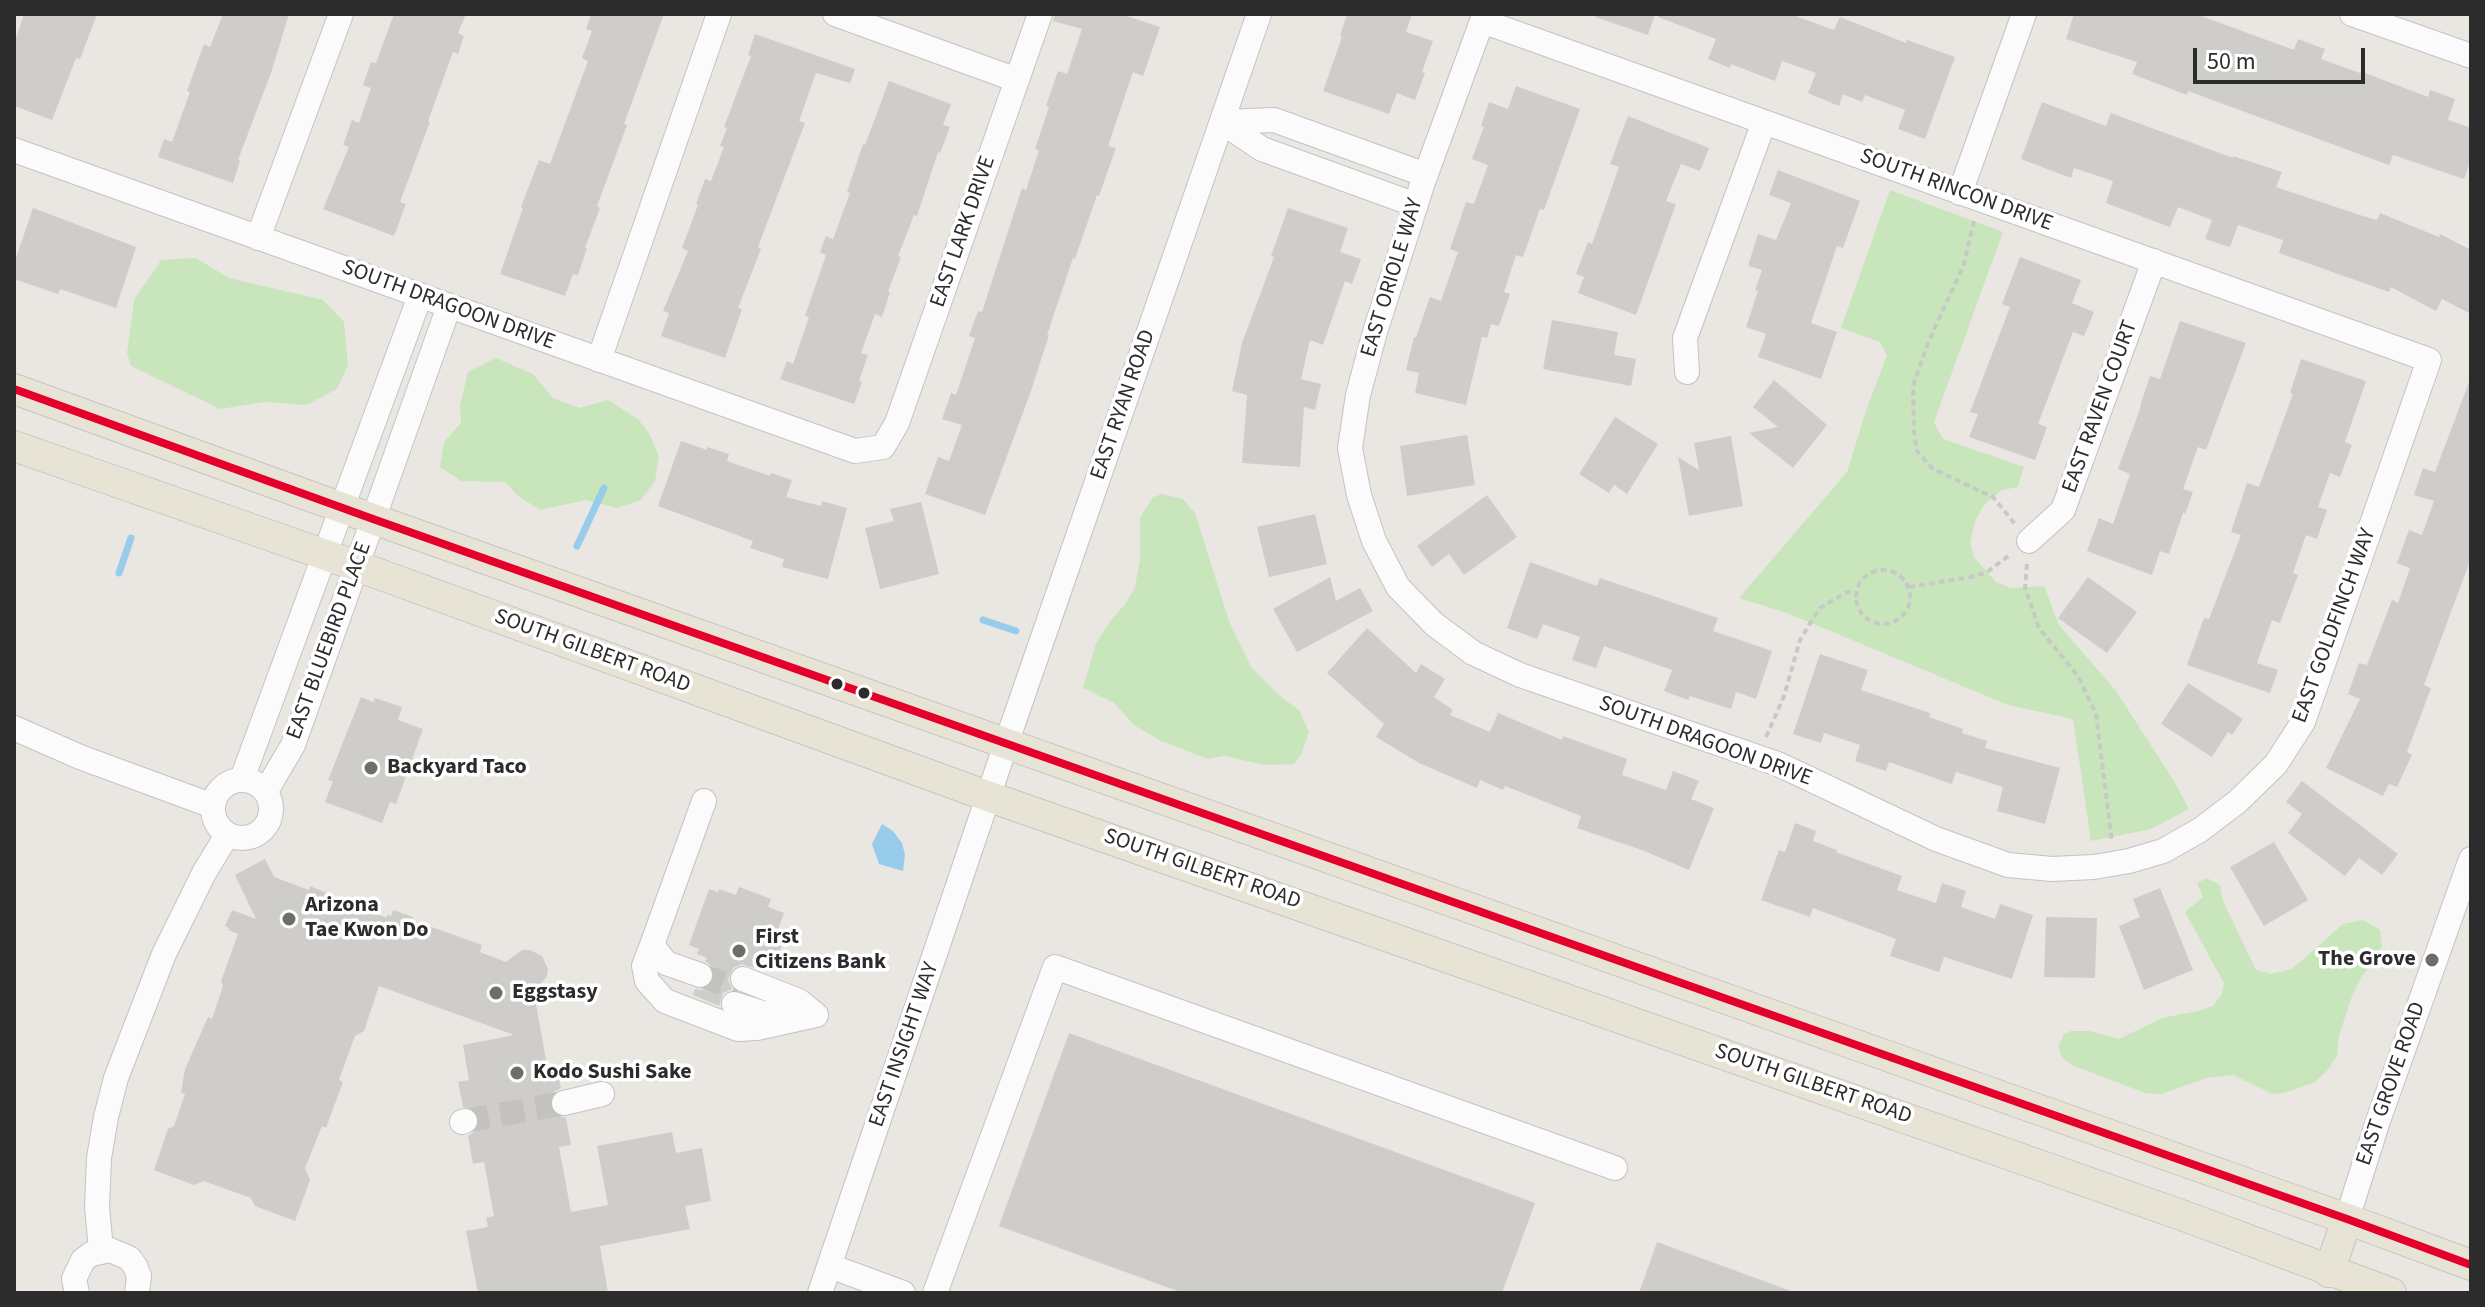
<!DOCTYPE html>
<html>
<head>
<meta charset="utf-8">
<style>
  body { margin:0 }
  #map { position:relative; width:2485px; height:1307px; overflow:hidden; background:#eae7e2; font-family:"Source Sans 3",sans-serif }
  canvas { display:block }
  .frame { position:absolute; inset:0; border:16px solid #2c2c2c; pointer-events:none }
  .scale { position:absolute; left:2193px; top:48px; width:172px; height:36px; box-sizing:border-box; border:4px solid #2c2c2c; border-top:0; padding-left:10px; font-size:24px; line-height:28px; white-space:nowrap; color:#2c2c2c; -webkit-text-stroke:6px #fff; paint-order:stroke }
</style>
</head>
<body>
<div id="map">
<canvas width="2485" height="1307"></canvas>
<div class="frame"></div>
<div class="scale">50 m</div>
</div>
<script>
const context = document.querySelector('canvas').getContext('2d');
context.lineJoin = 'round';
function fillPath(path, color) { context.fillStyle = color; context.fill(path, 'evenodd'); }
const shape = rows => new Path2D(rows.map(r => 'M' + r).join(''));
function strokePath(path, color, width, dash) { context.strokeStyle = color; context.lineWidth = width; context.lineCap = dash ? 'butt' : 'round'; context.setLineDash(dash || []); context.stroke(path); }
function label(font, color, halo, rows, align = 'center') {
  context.font = font + ' "Source Sans 3",sans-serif'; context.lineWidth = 7; context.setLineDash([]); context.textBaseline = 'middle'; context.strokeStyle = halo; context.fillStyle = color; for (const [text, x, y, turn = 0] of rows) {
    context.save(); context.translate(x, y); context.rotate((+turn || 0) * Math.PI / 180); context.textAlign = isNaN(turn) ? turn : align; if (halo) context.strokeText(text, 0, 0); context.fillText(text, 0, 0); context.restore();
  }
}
fillPath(shape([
  [1890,190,2003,232,1934,422,1943,439,2024,467,2018,487,2002,490,1984,505,1976,519,1970,542,1974,557,1996,582,2010,588,2044,586,2059,625,2116,691,2174,781,2189,809,2151,829,2091,841,2073,719,2008,705,1787,613,1739,598,1847,472,1867,408,1887,355,1880,342,1841,328],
  [196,258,229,278,323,300,344,322,348,365,337,389,306,405,265,402,220,409,131,366,127,353,134,300,161,260],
  [496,358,533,374,553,398,579,408,608,400,638,419,650,435,659,456,655,481,641,500,617,508,586,500,540,510,517,495,505,482,461,481,440,467,444,442,461,423,460,405,468,372],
  [1162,494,1183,499,1195,513,1229,621,1251,667,1282,698,1299,710,1309,732,1301,755,1294,764,1264,765,1225,756,1208,759,1161,741,1134,725,1114,703,1083,688,1096,643,1111,620,1126,603,1135,587,1140,560,1140,518,1153,497],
  [2207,878,2220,885,2223,901,2256,970,2271,974,2292,969,2343,924,2363,920,2380,930,2382,945,2375,960,2362,976,2351,999,2339,1036,2337,1056,2328,1070,2315,1082,2287,1092,2273,1094,2233,1075,2206,1078,2162,1094,2145,1093,2072,1065,2063,1059,2058,1047,2064,1034,2071,1031,2089,1031,2119,1039,2162,1018,2198,1011,2213,1006,2222,994,2224,983,2185,912,2203,897,2197,883]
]), '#c8e5bc');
fillPath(shape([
  [882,824,893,831,902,843,905,855,903,871,879,864,872,844]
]), '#97ccea');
strokePath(shape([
  [577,546,604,488],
  [119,573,131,538],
  [983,620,1016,631]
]), '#97ccea', 7);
fillPath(shape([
  [24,14,97,14,80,59,76,58,52,120,14,106,14,44],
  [223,14,289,14,272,70,238,160,240,161,233,183,158,157,164,139,172,142,190,92,187,91,204,44,210,47],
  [394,14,466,14,458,33,464,36,458,54,453,52,428,121,430,122,400,202,406,204,394,236,323,209,349,147,343,145,352,120,359,123,371,88,363,85,371,62,376,63],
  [591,14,664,14,624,124,627,125,597,206,600,208,585,248,587,248,578,275,573,274,565,296,500,274,523,208,521,207,539,160,550,164,588,61,582,58,592,31,586,29],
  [1055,14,1121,14,1160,27,1143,76,1133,72,1108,146,1116,148,1099,196,1097,195,1075,259,1073,258,1047,335,1049,335,1030,394,985,515,925,494,938,457,949,461,962,425,942,419,951,393,956,395,975,338,969,336,978,311,982,312,1022,188,1026,190,1039,150,1035,149,1049,107,1046,106,1058,71,1067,74,1082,29,1053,21],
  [1347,14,1412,14,1406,32,1433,41,1422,72,1425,73,1415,100,1397,93,1389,114,1323,91,1342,37,1340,36],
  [1596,14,1655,14,1648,35,1595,17],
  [1659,14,1790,14,1834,30,1840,17,1906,43,1907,40,1955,57,1925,139,1898,129,1905,110,1865,95,1862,102,1843,94,1839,106,1808,93,1816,73,1782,61,1775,81,1731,64,1730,68,1708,59,1716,39,1658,17],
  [2074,14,2196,14,2294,50,2298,39,2325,49,2321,59,2360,73,2360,71,2428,97,2430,90,2455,99,2448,120,2471,128,2471,159,2464,179,2393,155,2389,165,2188,91,2187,95,2132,74,2137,62,2066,39],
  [755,34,855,69,850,83,816,73,799,121,805,123,758,247,761,249,738,308,742,309,725,358,661,336,669,313,663,311,688,251,682,248,698,205,696,204,705,179,711,181,724,147,720,146,727,128,724,127,751,56,748,55],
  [889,81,951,104,943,125,950,127,940,153,938,152,917,216,914,215,898,256,901,257,888,291,890,292,882,317,875,314,861,353,868,355,859,381,862,382,854,404,780,379,787,361,793,364,809,317,805,316,826,255,820,252,826,236,833,239,850,193,847,192,863,144,865,145],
  [1516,86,1580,109,1544,210,1540,209,1523,257,1516,255,1504,292,1510,294,1499,326,1491,324,1487,338,1482,337,1466,405,1415,393,1419,373,1406,370,1414,337,1416,337,1430,297,1441,301,1458,252,1450,249,1466,202,1474,204,1488,165,1472,159,1484,127,1481,126,1489,102,1508,109],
  [2042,102,2106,126,2111,113,2233,158,2233,156,2282,172,2276,187,2363,216,2377,220,2380,213,2439,237,2440,234,2471,250,2471,314,2442,299,2436,311,2391,287,2389,292,2279,253,2283,240,2238,225,2230,247,2205,239,2212,220,2178,207,2170,227,2106,203,2113,181,2074,168,2071,178,2021,159],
  [1628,116,1709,148,1700,171,1681,164,1666,201,1676,204,1636,315,1578,293,1584,277,1576,274,1588,242,1592,244,1619,167,1610,164],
  [1778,170,1860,201,1843,248,1837,246,1811,323,1837,332,1821,379,1758,357,1766,334,1746,327,1758,291,1755,290,1762,270,1748,266,1758,234,1776,240,1791,203,1769,195],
  [33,208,136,247,116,308,60,289,58,294,14,279,14,264],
  [1288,208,1348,228,1340,252,1361,259,1352,284,1345,281,1323,345,1310,340,1301,379,1321,384,1315,410,1304,407,1300,467,1242,463,1247,395,1232,391,1242,343,1274,257,1271,256],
  [2020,257,2081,280,2072,303,2094,312,2084,336,2073,332,2038,424,2047,427,2035,460,1969,437,1978,414,1970,412,2010,307,2002,304],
  [1552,320,1618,332,1614,355,1636,359,1631,386,1543,369],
  [2180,321,2246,343,2206,450,2198,447,2183,489,2193,492,2185,514,2183,513,2169,554,2160,551,2152,575,2087,551,2099,518,2113,524,2130,474,2118,469,2141,406,2140,406,2150,376,2160,379],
  [2301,359,2366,381,2345,442,2352,445,2340,477,2330,473,2318,507,2327,510,2317,539,2306,535,2293,573,2298,575,2280,623,2272,620,2257,663,2278,670,2270,693,2187,665,2204,618,2209,619,2241,535,2231,532,2247,483,2259,487,2293,394,2290,393],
  [1774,380,1827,425,1793,468,1749,433,1778,427,1753,407],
  [2469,382,2471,558,2424,685,2431,688,2407,752,2412,755,2397,787,2389,784,2383,796,2326,768,2360,699,2348,694,2359,663,2367,665,2392,600,2398,603,2410,568,2397,563,2409,530,2422,535,2434,501,2414,495,2423,468,2435,472],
  [1615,417,1658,444,1627,494,1614,485,1609,493,1579,474],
  [1467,435,1475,485,1407,496,1400,446],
  [1731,436,1743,506,1689,516,1678,457,1699,470,1694,443],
  [681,441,707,450,707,447,729,454,727,461,770,476,771,473,792,480,786,497,821,506,822,501,847,508,828,579,782,567,784,559,750,548,753,541,658,506],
  [1487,495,1517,537,1464,575,1449,554,1432,567,1417,546],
  [921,502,939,574,880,589,865,528,894,521,890,509],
  [1315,514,1327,564,1269,577,1257,527],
  [1530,562,1597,586,1600,578,1718,618,1713,631,1772,651,1756,699,1736,692,1731,709,1690,696,1688,700,1664,691,1672,670,1604,646,1596,668,1572,660,1580,637,1543,624,1537,639,1507,628],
  [1330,577,1336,601,1360,588,1373,611,1297,652,1273,609],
  [2088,577,2137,612,2107,653,2058,618],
  [1367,628,1416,673,1421,664,1445,679,1434,697,1453,710,1450,715,1490,732,1498,713,1562,740,1563,736,1627,759,1622,775,1666,790,1673,771,1699,781,1691,799,1714,808,1689,870,1642,850,1577,828,1581,816,1505,786,1503,790,1480,780,1477,788,1419,763,1376,737,1384,724,1327,673],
  [1820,654,1868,670,1861,690,1930,713,1929,717,1963,729,1962,733,1987,741,1985,748,2060,768,2045,824,1997,811,2003,787,1956,772,1952,784,1889,762,1886,771,1855,761,1860,745,1824,733,1821,743,1793,734],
  [2188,683,2243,719,2232,735,2228,732,2212,757,2161,724],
  [361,697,373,702,375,698,402,707,398,720,423,729,396,804,390,802,382,823,325,802,333,781,328,780],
  [2302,781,2398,854,2382,875,2359,858,2345,876,2288,833,2302,814,2286,802],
  [1795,823,1816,831,1813,841,1837,850,1836,852,1902,876,1897,890,1936,903,1942,883,1966,891,1961,907,1995,919,2000,904,2033,915,2012,979,1944,957,1939,972,1890,956,1896,939,1813,908,1810,917,1761,900,1779,850,1785,852],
  [2274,842,2308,900,2264,926,2230,867],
  [265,859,274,877,309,890,310,886,386,918,387,915,391,916,393,910,413,917,412,920,482,945,480,952,506,962,522,950,530,950,542,956,548,969,547,976,534,993,547,1065,556,1064,561,1088,554,1092,550,1098,550,1107,554,1114,566,1118,571,1145,559,1147,571,1212,608,1205,597,1146,672,1132,676,1153,702,1148,711,1201,685,1206,690,1229,600,1246,608,1293,478,1293,466,1231,488,1227,486,1218,494,1216,484,1162,473,1164,468,1136,477,1130,479,1117,474,1109,463,1107,458,1082,469,1080,463,1045,514,1035,379,986,364,1031,355,1036,339,1080,343,1082,326,1128,322,1126,305,1168,310,1180,295,1221,255,1206,251,1198,204,1181,194,1185,154,1170,168,1129,174,1126,185,1094,181,1093,185,1069,208,1017,212,1019,223,986,221,981,238,934,228,930,229,928,225,926,232,910,256,919,235,875],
  [739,887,771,899,768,907,784,913,778,930,786,933,775,964,767,961,763,971,742,964,733,968,728,980,732,989,723,993,719,1006,693,995,695,989,704,990,710,986,715,973,712,966,705,961,707,958,697,954,699,949,689,945,709,889,718,892,719,889,736,895],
  [2160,888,2193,970,2144,990,2119,926,2140,917,2133,899],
  [2046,917,2097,918,2095,978,2044,977],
  [1069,1033,1535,1203,1502,1293,1183,1293,999,1226],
  [1657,1242,1791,1291,1790,1293,1639,1293]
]), '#cfcdc9');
strokePath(shape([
  [700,975,739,989],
  [465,1121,564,1103]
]), '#c4c2be', 24, [24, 12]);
const minor = shape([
  [835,14,1017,80],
  [2352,14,2471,56],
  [1482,21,2429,360,2303,722,2276,764,2237,802,2200,830,2163,851,2129,861,2094,867,2052,869,2008,865,1936,839,1778,764,1520,675,1473,653,1434,624,1398,587,1374,541,1359,495,1350,448,1358,395,1375,332,1422,185,1482,21],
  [1222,122,1274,120,1426,175],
  [1222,122,1262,149,1416,205],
  [14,150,855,451,883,447,897,423,1040,14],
  [1960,193,2024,14],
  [258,238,341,14],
  [599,360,719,14],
  [1687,372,1685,338,1764,122],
  [2029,541,2063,510,2154,261],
  [14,728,80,757,213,806],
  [242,779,420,296],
  '213 809a29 29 0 1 1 58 0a29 29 0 1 1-58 0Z',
  [266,791,293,745,449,306],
  [652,945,644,966,647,981,665,1001,738,1029,757,1028,816,1015],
  [700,975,666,963,652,945,704,801],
  [743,979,799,1001,816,1015],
  [734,1004,762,1013,789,1016],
  [564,1103,602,1094],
  [462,1122,465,1121],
  [2347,1219,2378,1121,2471,859],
  [101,1250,97,1207,99,1158,106,1117,116,1078,164,954,204,873,227,835],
  [830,1266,903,1293],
  [77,1293,74,1279,83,1260,91,1254,110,1250,129,1258,135,1266,139,1276,137,1293],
  [820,1293,1006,744,1259,14],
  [935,1293,1055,967,1615,1168]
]);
const major = shape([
  [14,389,373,519,2347,1219,2471,1265],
  [14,446,357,566,990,797,2187,1217,2391,1293],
  [2329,1272,2347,1219]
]);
strokePath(minor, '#c3c3c3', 26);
strokePath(major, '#c6c4c2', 32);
strokePath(shape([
  [1974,221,1964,264,1928,343,1913,386,1914,432,1917,451,1933,469,1993,497,2015,524],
  [2027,564,2025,588,2039,628,2078,676,2096,714,2112,842],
  '1856 597a27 27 0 1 1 54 0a27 27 0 1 1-54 0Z',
  [1909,587,1971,577,1987,572,2011,554],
  [1766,737,1784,696,1800,640,1811,622,1820,608,1847,592,1857,593]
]), '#c8c8c7', 4, [6, 4]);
strokePath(minor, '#fcfbfb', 24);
strokePath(major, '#e7e4d5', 30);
strokePath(shape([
  [14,389,373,519,2347,1219,2471,1265]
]), '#e4002b', 8);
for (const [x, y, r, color] of [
  [837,684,7,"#2c2c2c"],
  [864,693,7,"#2c2c2c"],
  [371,768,8,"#6e6d6c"],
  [289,919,8,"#6e6d6c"],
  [739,951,8,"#6e6d6c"],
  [2432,960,8,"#6e6d6c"],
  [496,993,8,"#6e6d6c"],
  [517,1073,8,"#6e6d6c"]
]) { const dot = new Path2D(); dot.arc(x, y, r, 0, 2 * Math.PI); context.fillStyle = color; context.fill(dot); strokePath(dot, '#fff', 3); }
label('22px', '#2c2c2c', '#fff', [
  ["SOUTH RINCON DRIVE",1956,191,20],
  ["EAST LARK DRIVE",964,232,-71],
  ["EAST ORIOLE WAY",1393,278,-73],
  ["SOUTH DRAGOON DRIVE",448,306,20],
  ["EAST RYAN ROAD",1124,405,-71],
  ["EAST RAVEN COURT",2101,407,-70],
  ["EAST GOLDFINCH WAY",2335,626,-70],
  ["EAST BLUEBIRD PLACE",330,641,-70],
  ["SOUTH GILBERT ROAD",592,652,20],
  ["SOUTH DRAGOON DRIVE",1705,742,20],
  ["SOUTH GILBERT ROAD",1202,870,19],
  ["EAST INSIGHT WAY",905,1045,-71],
  ["EAST GROVE ROAD",2392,1084,-71],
  ["SOUTH GILBERT ROAD",1813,1085,19]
]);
label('bold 22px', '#2c2c2c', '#fff', [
  ["Backyard Taco",387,768],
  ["Arizona",305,906],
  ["Tae Kwon Do",305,931],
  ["First",755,938],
  ["Citizens Bank",755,963],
  ["The Grove",2416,960,"right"],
  ["Eggstasy",512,993],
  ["Kodo Sushi Sake",533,1073]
], 'left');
</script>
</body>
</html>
